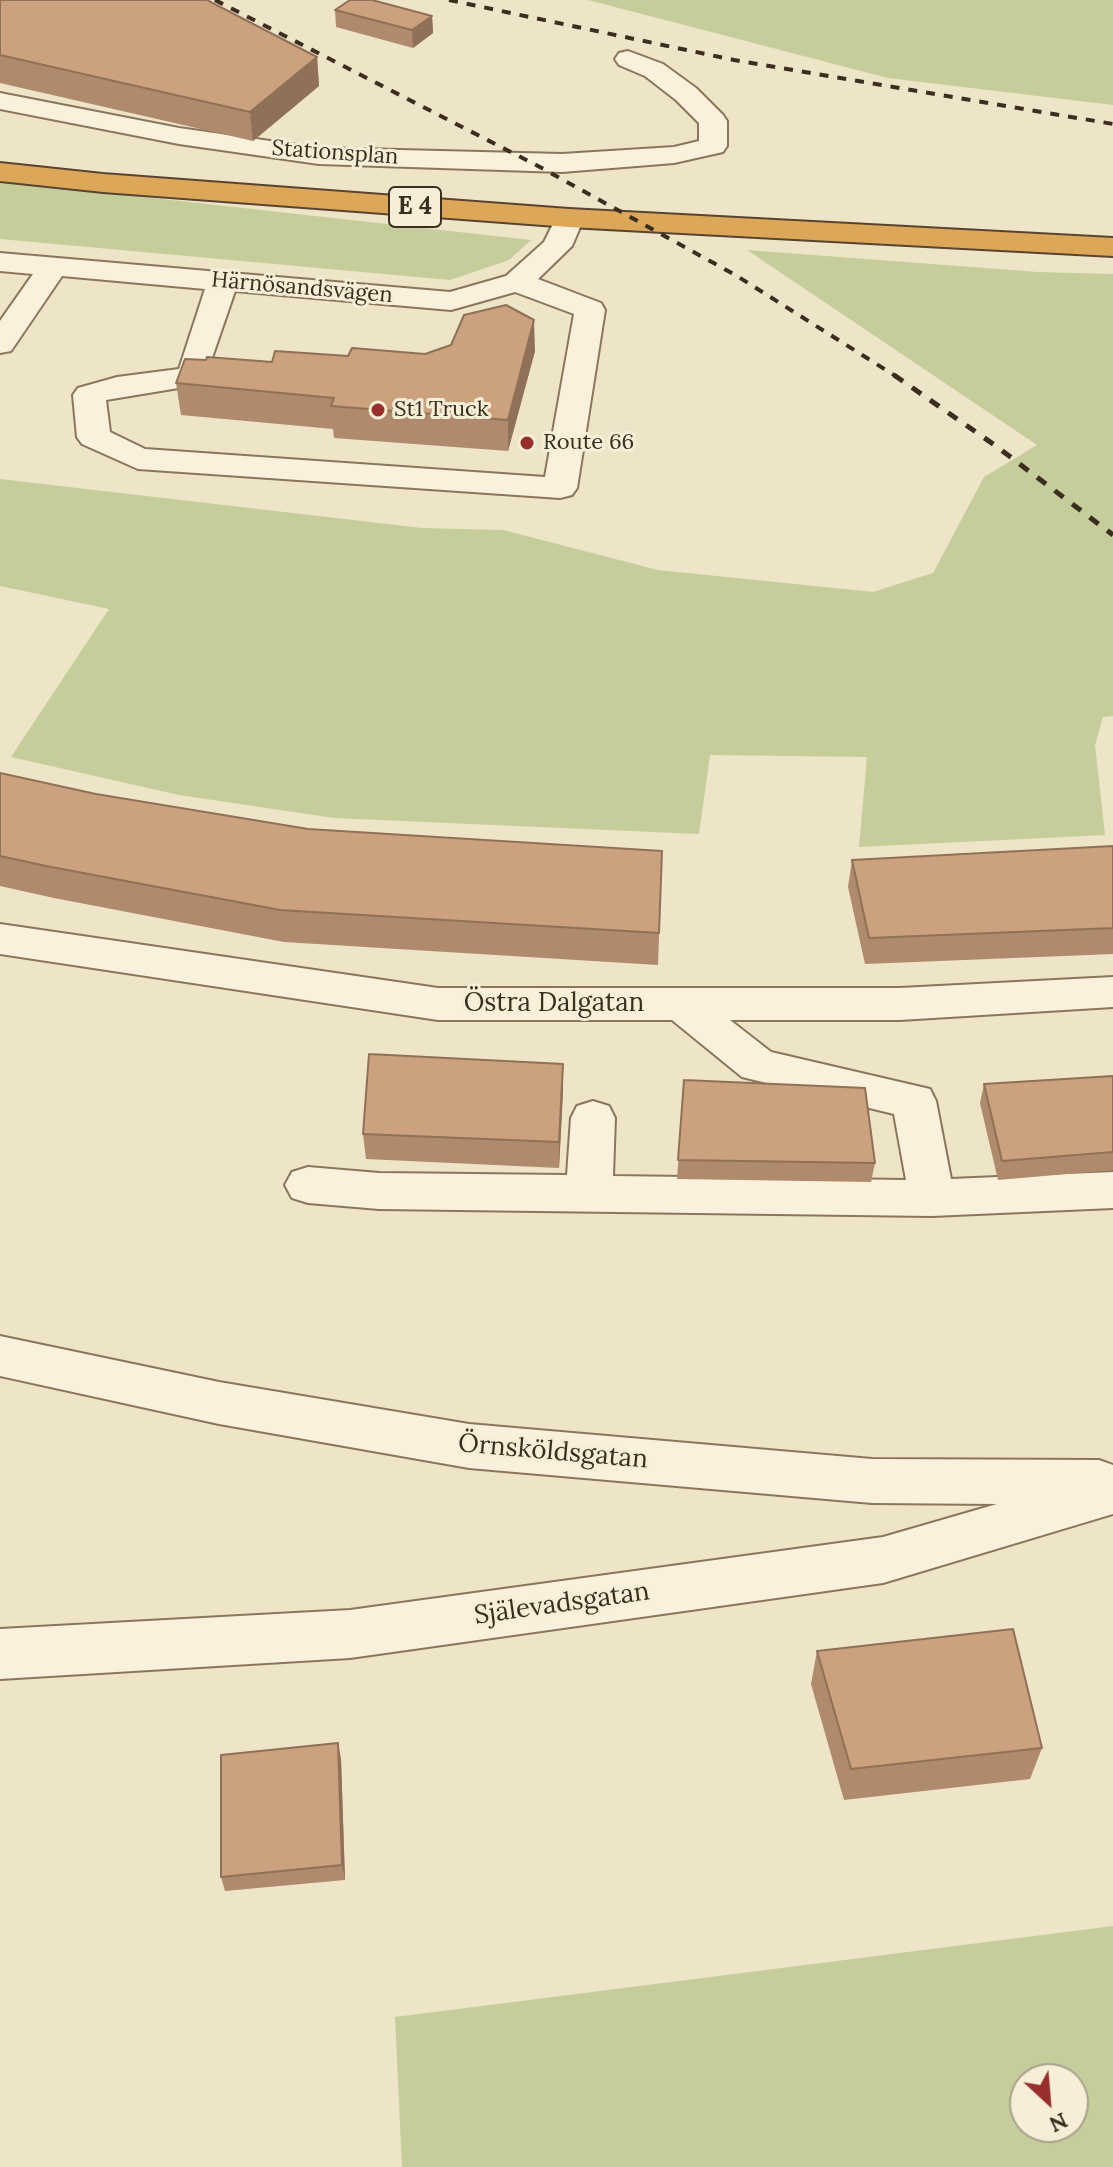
<!DOCTYPE html>
<html>
<head>
<meta charset="utf-8">
<style>
  body { margin:0 }
  #map { position:relative; width:1113px; height:2167px; overflow:hidden; background:#eee4c7; font-family:Lora,serif }
  canvas { display:block }
  .north { position:absolute; left:1009px; top:2063px; width:80px; height:80px; box-sizing:border-box; background:#f6eed7; border:2px solid #aba18e; border-radius:50%; rotate:154deg; font-size:22px; font-weight:700; line-height:32px; text-align:center; color:#3b2e20 }
  .north::after { content:''; display:block; margin:auto; width:28px; height:36px; background:#992f2c; clip-path:polygon(50% 0,100% 100%,50% 72%,0 100%) }
</style>
</head>
<body>
<div id="map">
<canvas width="1113" height="2167"></canvas>
<div class="north">N</div>
</div>
<script>
const context = document.querySelector('canvas').getContext('2d');
context.lineJoin = 'round';
function fillPath(path, color) { context.fillStyle = color; context.fill(path, 'evenodd'); }
const shape = rows => new Path2D(rows.map(r => 'M' + r).join(''));
function strokePath(path, color, width, dash) { context.strokeStyle = color; context.lineWidth = width; context.lineCap = dash ? 'butt' : 'round'; context.setLineDash(dash || []); context.stroke(path); }
function label(font, color, halo, rows, align = 'center') {
  context.font = font + ' Lora,serif'; context.lineWidth = 6; context.setLineDash([]); context.textBaseline = 'middle'; context.strokeStyle = halo; context.fillStyle = color; for (const [text, x, y, turn = 0] of rows) {
    context.save(); context.translate(x, y); context.rotate((+turn || 0) * Math.PI / 180); context.textAlign = isNaN(turn) ? turn : align; if (halo) context.strokeText(text, 0, 0); context.fillText(text, 0, 0); context.restore();
  }
}
fillPath(shape([
  [588,0,1113,0,1113,105,888,78],
  [0,181,531,240,509,260,450,280,0,239],
  [747,250,1038,272,1113,274,1113,716,1103,717,1095,745,1105,835,859,847,867,757,710,755,699,834,334,818,179,795,11,757,109,609,0,586,0,479,422,528,503,530,658,570,873,592,933,573,984,477,1037,445],
  [1113,1926,1113,2167,402,2167,395,2017],
  [1025,2079,1073,2079,1073,2127,1025,2127]
]), '#c5cd9b');
const minor = shape([
  [628,51,663,64,696,88,723,115,727,121,727,146,723,152,674,163,562,172,319,164,179,144,0,109,0,93,179,128,319,148,562,154,674,147,699,141,699,123,676,100,645,76,619,65,615,59,619,53,628,51],
  [569,209,579,212,584,218,572,246,538,279,601,303,605,310,577,488,572,495,560,498,138,469,82,444,77,437,73,395,78,388,117,377,179,369,205,289,62,276,11,351,0,353,0,321,33,274,0,271,0,253,450,292,506,276,544,242,559,212,569,209],
  [235,291,451,310,515,292,574,314,545,477,145,449,110,432,106,400,203,384,235,291],
  [0,924,438,988,900,988,1113,977,1113,1007,900,1020,730,1020,771,1052,930,1089,936,1101,951,1179,1113,1172,1113,1208,932,1216,379,1209,308,1203,292,1198,285,1185,292,1172,308,1167,379,1173,567,1175,571,1118,577,1106,593,1101,609,1106,615,1118,613,1176,906,1180,894,1114,742,1077,672,1020,438,1020,0,954,0,924],
  [0,1336,219,1382,469,1424,872,1459,1099,1460,1113,1465,1113,1514,883,1583,350,1658,0,1679,0,1629,350,1610,883,1537,997,1504,872,1503,469,1468,219,1424,0,1376,0,1336]
]);
const highway = shape([
  [0,163,103,174,569,209,1113,238,1113,256,569,227,103,192,0,181,0,163]
]);
strokePath(minor, '#8a765c', 4);
strokePath(highway, '#584430', 4);
fillPath(minor, '#f9f1db');
fillPath(highway, '#dca759');
strokePath(shape([
  [215,0,538,166,737,276,897,377],
  [449,0,734,60,1113,124]
]), '#3b2e20', 4, [9, 9]);
strokePath(shape([
  [894,375,996,446,1113,535]
]), '#3b2e20', 5, [11, 11]);
fillPath(shape([
  [0,0,317,57,319,86,253,141,0,83],
  [335,10,432,16,433,33,413,48,336,27],
  [535,351,508,451,334,438,333,429,181,415,176,383,206,360,272,362,425,354],
  [0,773,96,794,308,829,662,851,658,965,284,942,54,898,0,886],
  [1113,846,1113,954,865,964,848,887,852,860],
  [1113,1076,1113,1170,998,1180,980,1103,984,1084],
  [684,1080,875,1163,871,1182,677,1179],
  [563,1091,559,1168,366,1159,363,1134],
  [817,1651,1042,1748,1030,1779,844,1800,811,1684],
  [341,1759,345,1880,225,1891,221,1877]
]), '#af8a6c');
fillPath(shape([
  [432,16,433,33,413,48,412,30],
  [317,57,319,86,253,141,250,112],
  [534,320,535,351,508,451,508,420],
  [563,1064,563,1091,559,1168,559,1142],
  [338,1743,341,1759,345,1880,342,1865]
]), '#8f7158');
const building = shape([
  [0,0,207,0,317,57,250,112,0,55,0,0],
  [350,0,372,0,432,16,412,30,335,10,350,0],
  [506,305,534,320,508,420,331,406,334,398,176,383,185,359,206,360,207,357,272,362,275,351,348,356,352,348,425,354,451,345,464,315,506,305],
  [0,773,96,794,308,829,662,851,659,933,280,910,46,866,0,856,0,773],
  [1113,846,1113,928,869,938,852,860,1113,846],
  [369,1054,563,1064,559,1142,363,1134,369,1054],
  [1113,1076,1113,1152,1002,1161,984,1084,1113,1076],
  [684,1080,865,1088,875,1163,678,1160,684,1080],
  [1013,1629,1042,1748,851,1769,817,1651,1013,1629],
  [338,1743,342,1865,221,1877,221,1755,338,1743]
]);
fillPath(building, '#cca17d');
strokePath(building, '#8f7158', 2);
for (const [x, y, r, color] of [
  [378,410,8,"#992f2c"],
  [527,443,8,"#992f2c"]
]) { const dot = new Path2D(); dot.arc(x, y, r, 0, 2 * Math.PI); context.fillStyle = color; context.fill(dot); strokePath(dot, '#f6eed7', 3); }
label('22px', '#3b2e20', '#f6eed7', [
  ["Stationsplan",335,153,4],
  ["Härnösandsvägen",302,288,5]
]);
label('22px', '#3b2e20', '#f6eed7', [
  ["St1 Truck",394,410],
  ["Route 66",543,443]
], 'left');
for (const [x, y, w] of [
  [415,207,52]
]) { const box = new Path2D(); box.roundRect(x - w / 2, y - 20, w, 40, 6); context.fillStyle = '#f6eed7'; context.fill(box); strokePath(box, '#3b2e20', 2); }
label('bold 24px', '#3b2e20', null, [
  ["E 4",415,207]
]);
label('26px', '#3b2e20', '#f6eed7', [
  ["Östra Dalgatan",554,1004],
  ["Örnsköldsgatan",553,1452,5],
  ["Själevadsgatan",562,1604,-8]
]);
</script>
</body>
</html>
